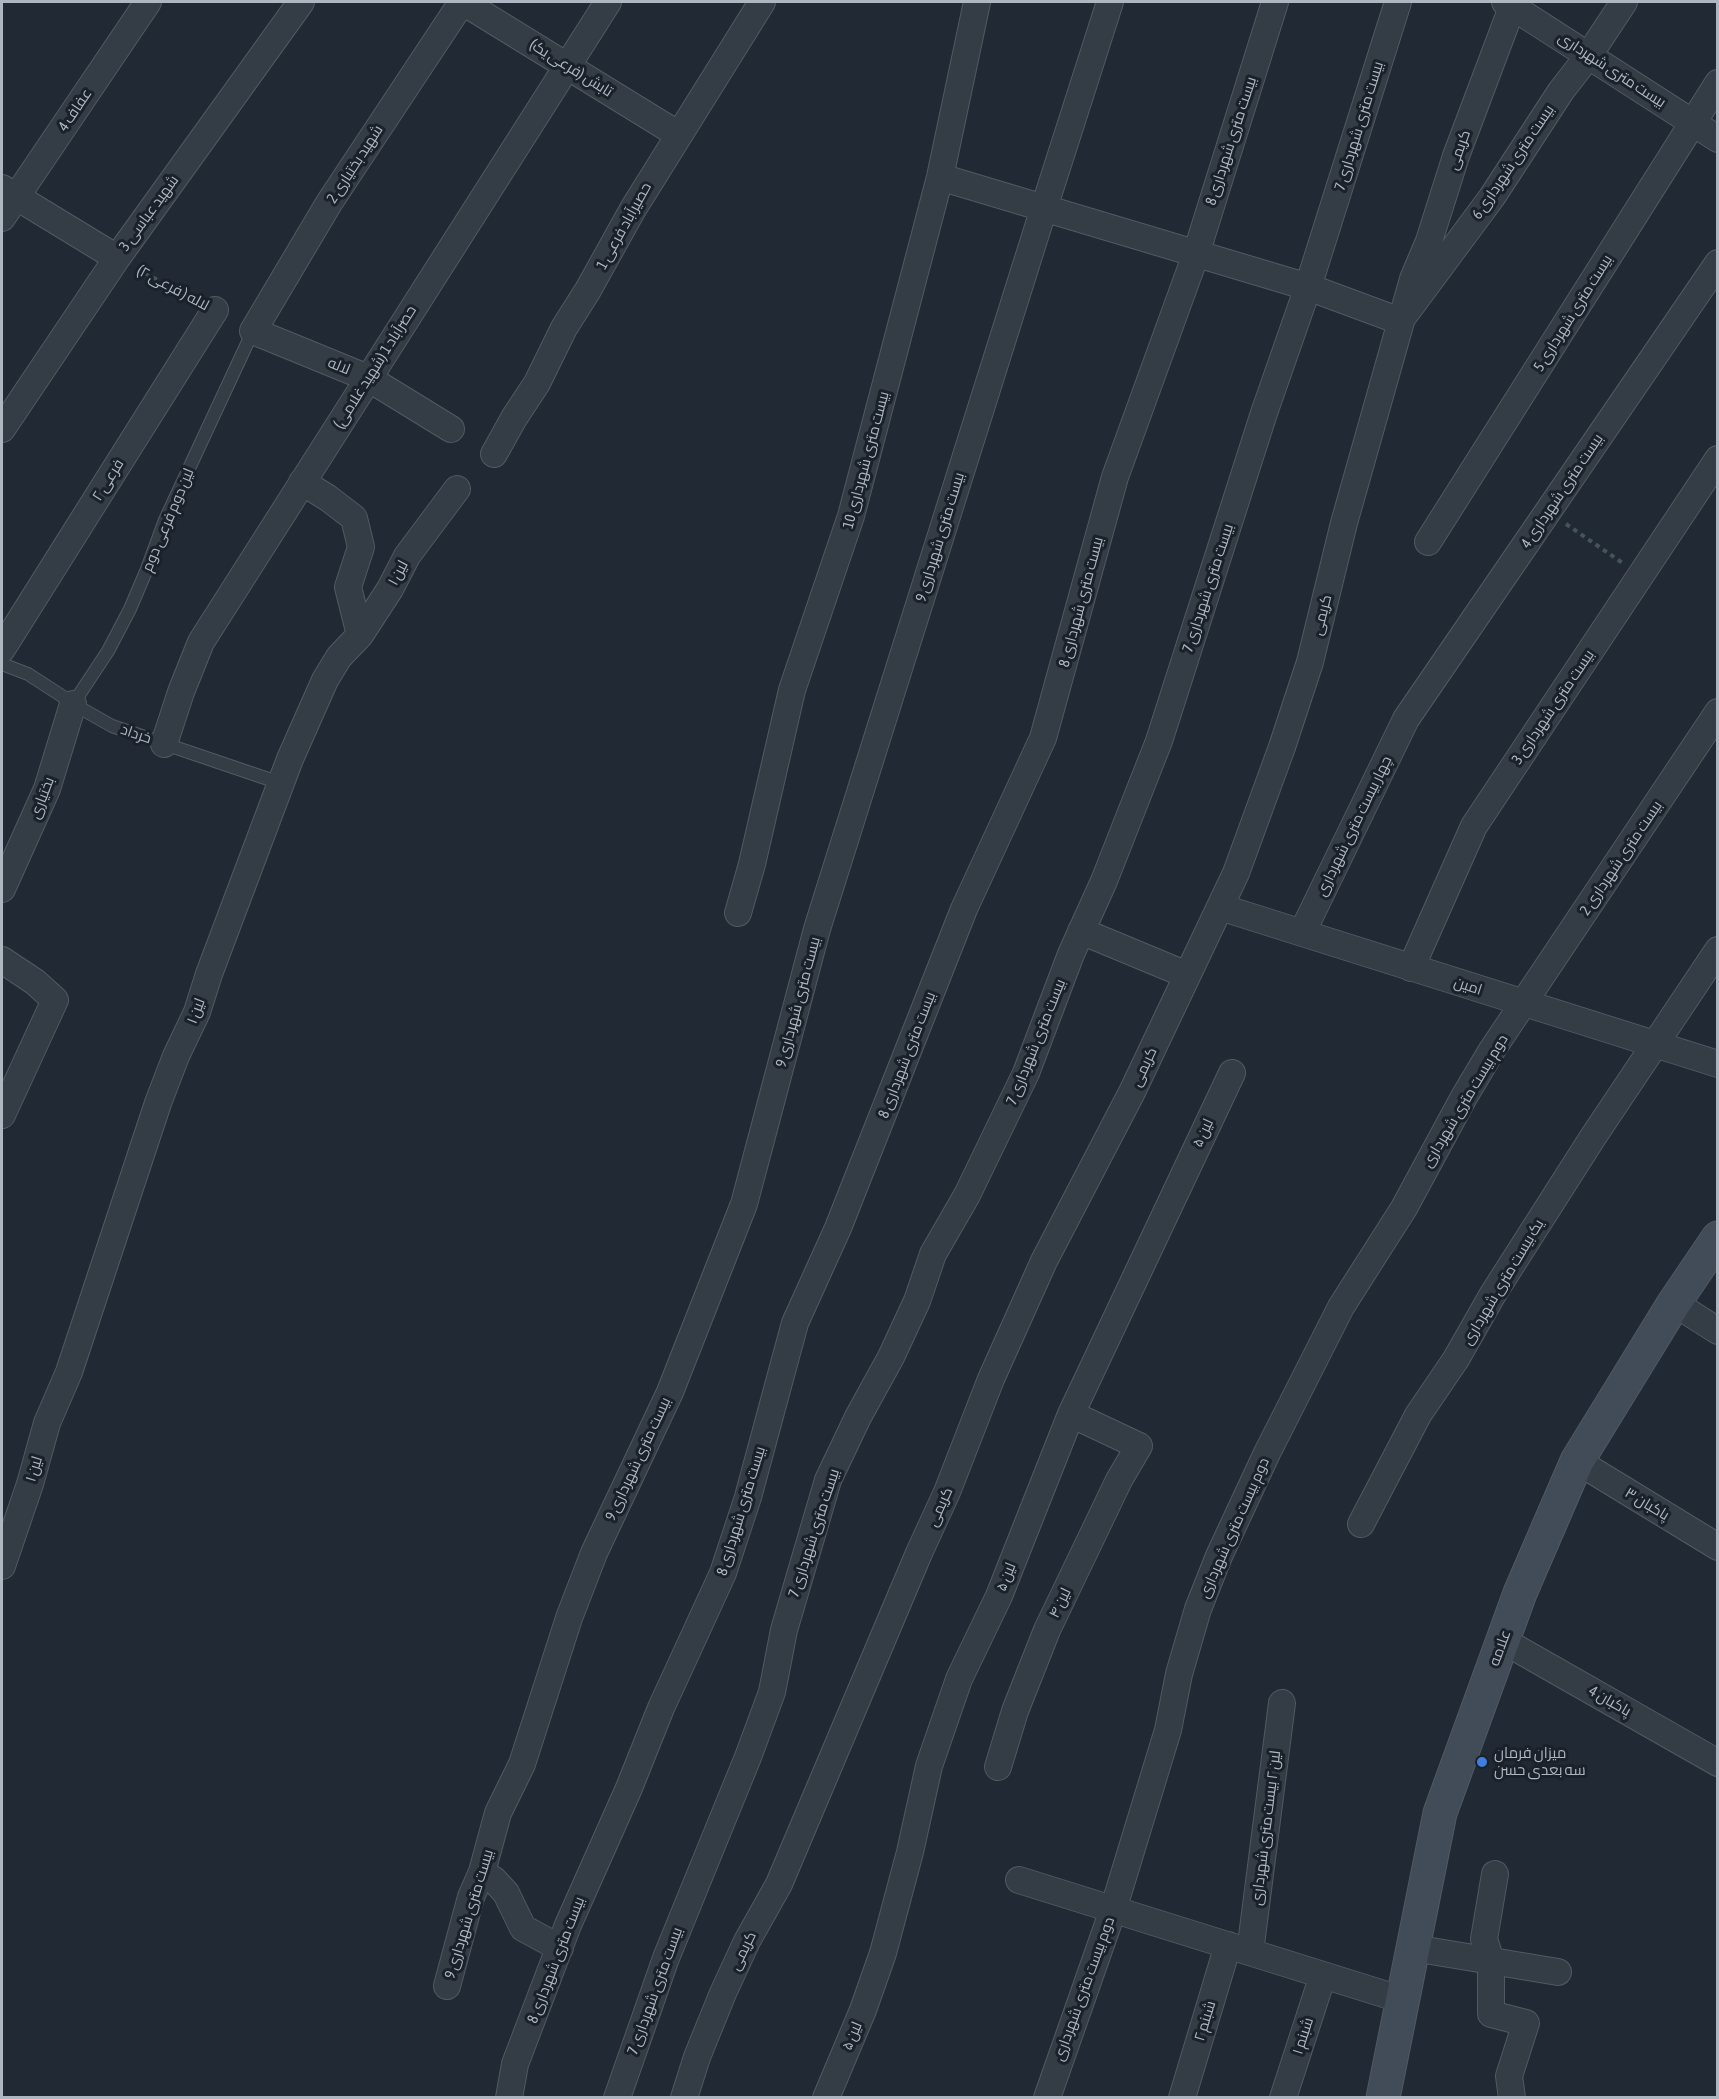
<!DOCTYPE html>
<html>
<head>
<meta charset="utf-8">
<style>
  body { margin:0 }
  #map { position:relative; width:1719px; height:2099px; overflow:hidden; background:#212a34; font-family:"Asap Condensed",sans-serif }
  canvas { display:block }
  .frame { position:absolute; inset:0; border:3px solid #aeb6c2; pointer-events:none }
</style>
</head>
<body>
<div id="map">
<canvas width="1719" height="2099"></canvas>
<div class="frame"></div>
</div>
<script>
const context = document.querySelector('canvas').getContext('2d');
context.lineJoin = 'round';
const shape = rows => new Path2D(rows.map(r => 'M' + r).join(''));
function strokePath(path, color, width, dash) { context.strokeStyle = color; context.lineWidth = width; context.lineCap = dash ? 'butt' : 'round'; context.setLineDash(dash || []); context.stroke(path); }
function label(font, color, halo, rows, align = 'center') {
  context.font = font + ' "Asap Condensed",Cairo,sans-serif'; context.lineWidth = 6; context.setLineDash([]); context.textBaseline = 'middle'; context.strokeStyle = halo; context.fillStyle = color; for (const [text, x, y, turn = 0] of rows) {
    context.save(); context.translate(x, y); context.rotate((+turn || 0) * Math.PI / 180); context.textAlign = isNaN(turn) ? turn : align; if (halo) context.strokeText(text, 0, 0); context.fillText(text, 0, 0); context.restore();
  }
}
const lane = shape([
  [2,664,28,674,82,709,112,726,280,783],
  [73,704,108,651,130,609,147,569,165,520,253,331]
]);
const street = shape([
  [463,2,679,135],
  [1505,2,1718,139],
  [940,177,1308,287,1400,321,1492,197,1561,91,1589,55,1624,2],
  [2,188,117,258],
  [2,218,148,2],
  [2,429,117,258,301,2],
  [451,429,368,378,253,331,329,203,462,2],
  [494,454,514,418,537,383,564,328,588,290,633,209,762,2],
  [302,482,328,498,354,518,361,547,348,587,360,635],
  [1428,542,1718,83],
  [2,649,215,310],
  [164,744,181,692,201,642,608,2],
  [2,889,47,789,73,704],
  [1220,907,1718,1064],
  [738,913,752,864,792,690,851,516,940,177,977,2],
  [1081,931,1187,975],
  [1302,933,1406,719,1718,263],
  [2,960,35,982,55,1000,2,1115],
  [1411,968,1474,826,1718,459],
  [1674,1303,1718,1331],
  [1577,1461,1718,1547],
  [1361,1524,1418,1415,1456,1359,1493,1294,1593,1137,1718,950],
  [2,1566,30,1484,47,1423,69,1372,158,1103,176,1056,197,1012,209,974,290,759,325,680,339,657,360,635,390,589,407,556,457,489],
  [1502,1640,1718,1763],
  [998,1767,1015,1711,1047,1630,1119,1480,1139,1446,1071,1414],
  [482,1872,494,1880,506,1893,523,1928,560,1948],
  [1495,1874,1484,1939,1491,1961,1491,2014,1526,2023,1509,2076,1512,2098],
  [1019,1880,1403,2000],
  [1413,1948,1558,1972],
  [1250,1952,1282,1703],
  [447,1986,471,1897,482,1872,498,1813,522,1764,569,1618,594,1553,670,1392,744,1204,817,929,1044,208,1110,2],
  [509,2098,515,2064,568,1925,629,1788,661,1708,723,1573,748,1497,795,1323,838,1228,964,909,1043,738,1115,477,1196,254,1275,2],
  [617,2098,666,1958,748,1757,772,1692,784,1630,828,1480,858,1417,891,1357,917,1301,933,1254,967,1195,1026,1073,1071,954,1104,881,1159,741,1264,413,1308,287,1398,2],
  [684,2098,697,2057,723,1993,747,1941,779,1884,919,1553,947,1492,991,1379,1044,1261,1132,1092,1236,873,1282,747,1310,662,1344,523,1413,279,1429,241,1456,156,1514,2],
  [826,2098,863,2010,883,1953,910,1852,929,1766,959,1679,999,1596,1071,1414,1232,1073],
  [1047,2098,1113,1910,1168,1730,1179,1674,1198,1609,1219,1556,1267,1453,1341,1307,1404,1208,1464,1097,1492,1050,1718,712],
  [1182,2098,1228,1945],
  [1283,2098,1323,1975]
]);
const secondary = shape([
  [1383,2098,1440,1813,1520,1593,1577,1461,1674,1303,1718,1238]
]);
strokePath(lane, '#525963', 14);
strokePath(street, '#525963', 28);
strokePath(secondary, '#525963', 35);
strokePath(shape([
  [137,269,197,301],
  [1566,524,1624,564]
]), '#445557', 4, [4.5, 4.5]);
strokePath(lane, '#343c45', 12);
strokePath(street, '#343c45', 26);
strokePath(secondary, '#424b58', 33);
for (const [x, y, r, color] of [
  [1482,1762,6,"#3f7fe0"]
]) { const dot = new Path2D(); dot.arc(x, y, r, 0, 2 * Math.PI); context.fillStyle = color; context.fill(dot); strokePath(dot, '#1a212a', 2); }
label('15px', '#aeb6c2', '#1a212a', [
  ["تابش (فرعی یک)",571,68,32],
  ["بیست متری شهرداری",1612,70,33],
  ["عفاف 4",75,110,-56],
  ["بیست متری شهرداری 7",1359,126,-73],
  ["بیست متری شهرداری 8",1231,141,-72],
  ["کریمی",1459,150,-71],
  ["بیست متری شهرداری 6",1513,162,-56],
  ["شهید بختیاری 2",355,164,-57],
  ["شهید عباسی 3",149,213,-54],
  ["حصیرآباد فرعی 1",624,226,-61],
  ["لاله ( فرعی ۲)",173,288,28],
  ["بیست متری شهرداری 5",1573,313,-58],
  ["لاله",339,366,22],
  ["حصرآباد 1 (شهید غلامی)",375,367,-58],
  ["بیست متری شهرداری 10",866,460,-75],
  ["۲ فرعی",108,480,-58],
  ["بیست متری شهرداری 4",1562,491,-56],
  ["لین دوم فرعی دوم",168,520,-67],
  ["بیست متری شهرداری 9",940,537,-73],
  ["لین ۱",398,573,-62],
  ["بیست متری شهرداری 7",1208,588,-72],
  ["بیست متری شهرداری 8",1081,602,-75],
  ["کریمی",1322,615,-76],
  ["بیست متری شهرداری 3",1553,707,-56],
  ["خرداد",136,734,19],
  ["بختیاری",42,798,-69],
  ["چهار بیست متری شهرداری",1354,826,-64],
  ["بیست متری شهرداری 2",1621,858,-56],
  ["امین",1468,986,18],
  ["بیست متری شهرداری 9",798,1002,-75],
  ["لین ۱",196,1011,-69],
  ["بیست متری شهرداری 7",1036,1042,-68],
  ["بیست متری شهرداری 8",907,1055,-69],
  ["کریمی",1144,1067,-65],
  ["دوم بیست متری شهرداری",1465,1101,-59],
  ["لین ۵",1203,1133,-65],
  ["یک بیست متری شهرداری",1503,1282,-59],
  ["بیست متری شهرداری 9",638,1459,-65],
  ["لین ۱",34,1469,-73],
  ["پاکبان ۳",1647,1504,31],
  ["کریمی",940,1507,-66],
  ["بیست متری شهرداری 8",741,1511,-73],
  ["دوم بیست متری شهرداری",1234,1528,-66],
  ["بیست متری شهرداری 7",814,1533,-72],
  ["لین ۵",1006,1577,-68],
  ["لین ۴",1060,1603,-64],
  ["علامه",1500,1648,-70],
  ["پاکبان 4",1610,1701,30],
  ["لین ۲ بیست متری شهرداری",1266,1828,-83],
  ["بیست متری شهرداری 9",469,1914,-73],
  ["کریمی",743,1951,-64],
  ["بیست متری شهرداری 8",556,1960,-69],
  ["دوم بیست متری شهرداری",1084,1989,-70],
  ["بیست متری شهرداری 7",655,1991,-70],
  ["شبنم ۲",1205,2021,-73],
  ["لین ۵",852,2036,-67],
  ["شبنم ۱",1303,2036,-72]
]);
label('15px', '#aeb6c2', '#1a212a', [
  ["میزان فرمان",1494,1753],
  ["سه بعدی حسن",1494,1770]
], 'left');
</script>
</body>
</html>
